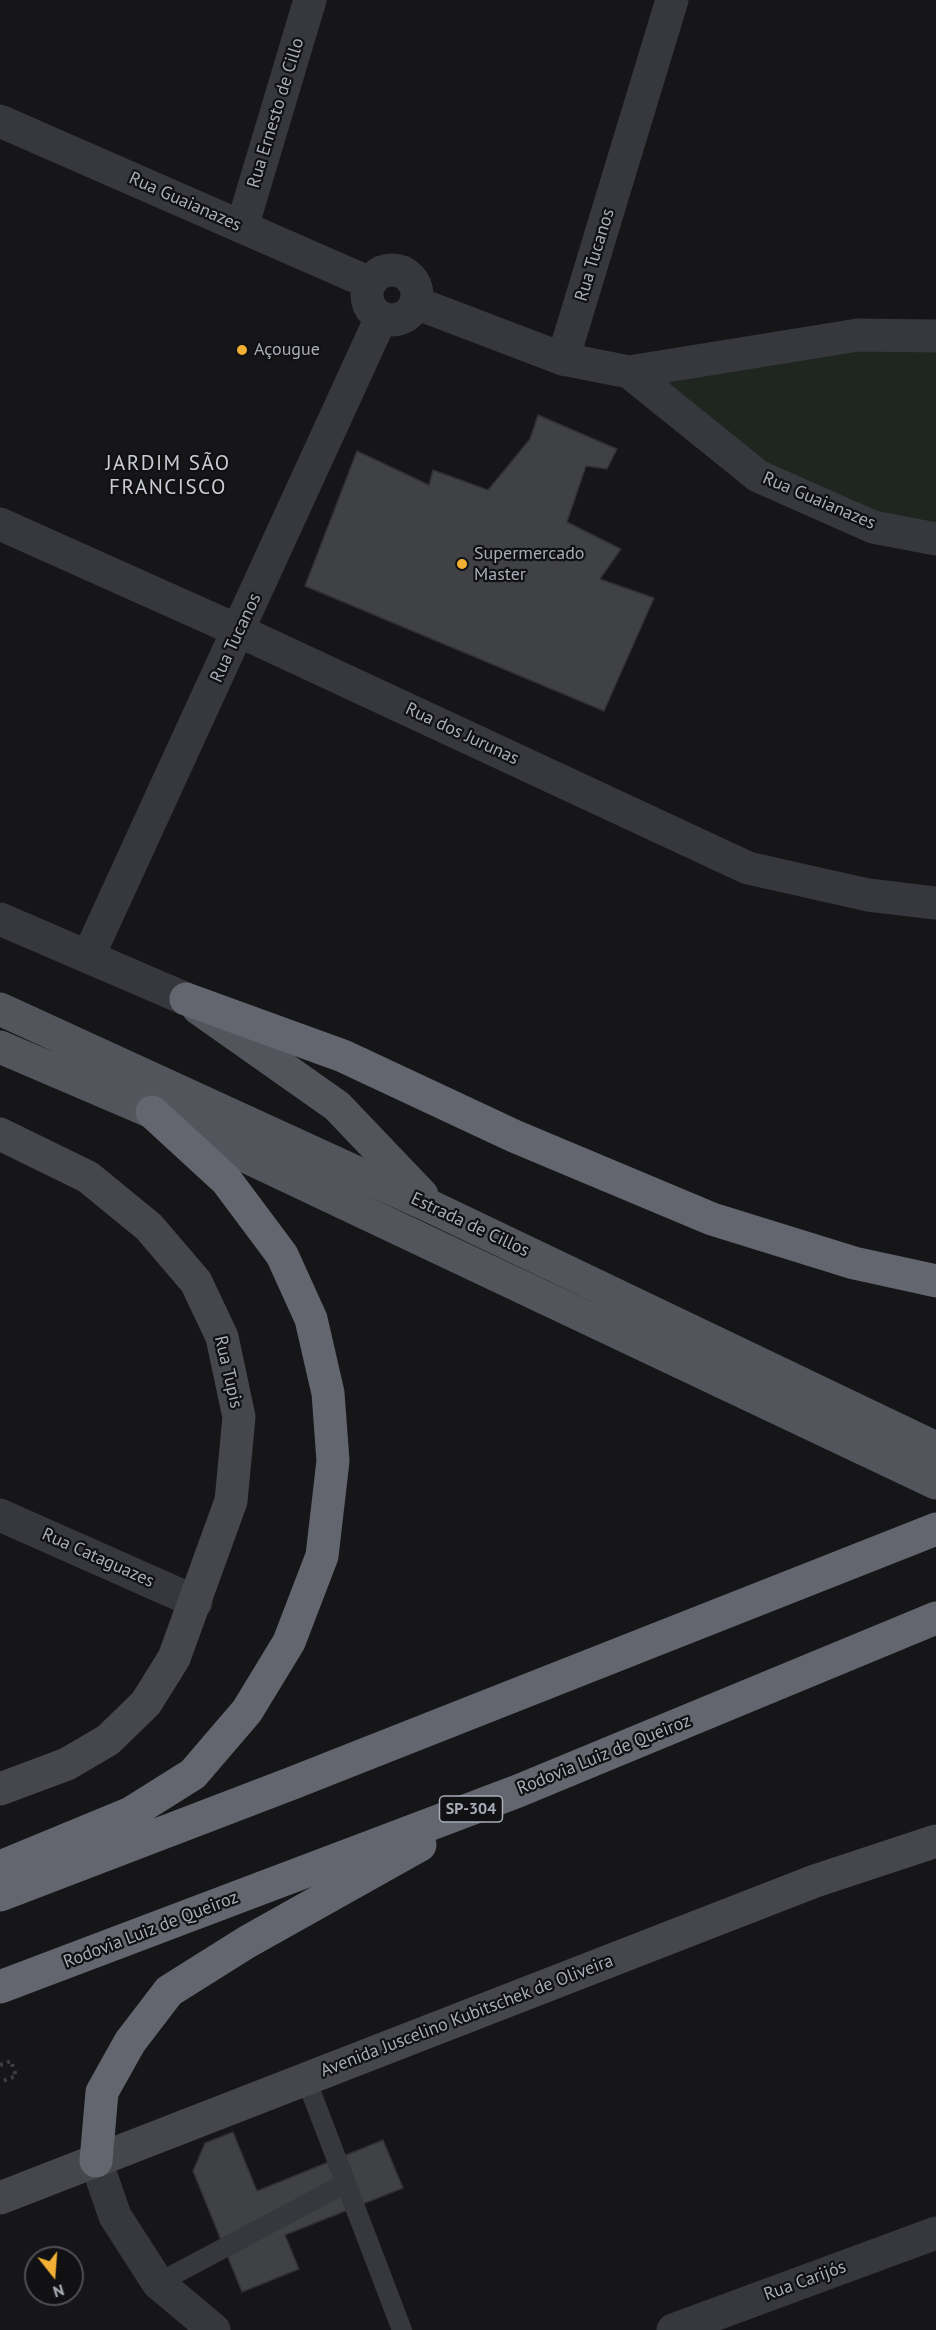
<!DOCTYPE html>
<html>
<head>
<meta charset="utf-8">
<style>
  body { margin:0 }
  #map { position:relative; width:936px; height:2330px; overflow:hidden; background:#161618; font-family:"PT Sans",sans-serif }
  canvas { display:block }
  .north { position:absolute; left:24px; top:2246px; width:60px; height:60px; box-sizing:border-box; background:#111113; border:2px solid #4d4f55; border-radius:50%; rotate:163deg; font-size:16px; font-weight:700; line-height:24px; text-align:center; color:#a8adb8 }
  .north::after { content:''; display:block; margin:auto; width:21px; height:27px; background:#f2b134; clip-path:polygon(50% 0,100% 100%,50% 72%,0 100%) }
</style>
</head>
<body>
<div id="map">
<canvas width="936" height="2330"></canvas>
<div class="north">N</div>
</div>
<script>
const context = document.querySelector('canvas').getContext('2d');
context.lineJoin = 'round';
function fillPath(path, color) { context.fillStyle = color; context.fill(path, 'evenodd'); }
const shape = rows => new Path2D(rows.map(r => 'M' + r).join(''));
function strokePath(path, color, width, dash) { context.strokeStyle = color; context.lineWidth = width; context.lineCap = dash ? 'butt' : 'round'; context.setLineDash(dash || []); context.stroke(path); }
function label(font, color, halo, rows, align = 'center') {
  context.font = font + ' "PT Sans",sans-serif'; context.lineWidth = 4.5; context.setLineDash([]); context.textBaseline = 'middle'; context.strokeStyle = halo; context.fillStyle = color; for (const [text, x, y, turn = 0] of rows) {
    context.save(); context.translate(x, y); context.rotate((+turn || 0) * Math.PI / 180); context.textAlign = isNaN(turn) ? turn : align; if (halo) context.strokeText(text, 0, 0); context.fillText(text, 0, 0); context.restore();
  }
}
fillPath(shape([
  [936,336,936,539,758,476,629,372]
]), '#1e261f');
const building = shape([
  [538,415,617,449,607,469,586,466,567,522,621,549,600,579,654,598,604,711,305,586,357,451,429,485,433,470,488,490,530,439,538,415],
  [233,2132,257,2191,383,2140,403,2188,285,2235,299,2269,242,2292,193,2171,205,2143,233,2132]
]);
fillPath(building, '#404145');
strokePath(building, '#303034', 1.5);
strokePath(shape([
  [0,2065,11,2061,16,2076,0,2082]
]), '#3d3f44', 4, [3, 4.5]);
strokePath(shape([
  [306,2079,402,2330],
  [158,2283,346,2183]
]), '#37383d', 20);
strokePath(shape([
  [242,227,310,0],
  [563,359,629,372,858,335,936,336],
  [629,372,758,476,873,527,936,539],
  [0,524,239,631,748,868,868,895,936,903],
  [0,1515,196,1602],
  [96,2161,115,2216,158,2283,214,2330],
  [673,2330,936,2233]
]), '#37383d', 33);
strokePath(shape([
  [0,121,370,283],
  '367 295a25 25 0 1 1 50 0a25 25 0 1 1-50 0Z',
  [416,303,563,359,672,0],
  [0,919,186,999],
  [88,957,381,318]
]), '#37383d', 33);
strokePath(shape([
  [0,1134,88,1177,149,1227,196,1282,222,1337,239,1417,231,1501,174,1658,146,1703,108,1740,67,1764,0,1789],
  [0,2198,815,1881,936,1841]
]), '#45474d', 33);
strokePath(shape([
  [198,1008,337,1106,422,1195],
  [0,1009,434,1208,936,1448],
  [0,1047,152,1112,936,1483]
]), '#53555c', 33);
strokePath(shape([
  [186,999,343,1056,514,1136,712,1219,854,1263,936,1281],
  [0,1867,131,1813,193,1774,247,1711,289,1642,322,1556,333,1461,328,1393,311,1319,282,1255,226,1180,152,1112],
  [0,1895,290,1784,936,1529],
  [0,1987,518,1791,936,1618],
  [96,2161,102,2092,130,2042,169,1991,247,1942,420,1845]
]), '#63666e', 33);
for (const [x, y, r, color] of [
  [242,350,6,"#f2b134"],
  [462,564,6,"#f2b134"]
]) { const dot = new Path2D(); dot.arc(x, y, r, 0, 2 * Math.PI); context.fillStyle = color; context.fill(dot); strokePath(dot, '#111113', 2); }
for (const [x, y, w] of [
  [471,1809,63]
]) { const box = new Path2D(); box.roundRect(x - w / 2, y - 13, w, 26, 4.5); context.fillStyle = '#111113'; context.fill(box); strokePath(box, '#a8adb8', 1.5); }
label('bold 16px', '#a8adb8', null, [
  ["SP-304",471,1809]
]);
label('18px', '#a8adb8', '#111113', [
  ["Rua Ernesto de Cillo",276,113,-73],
  ["Rua Guaianazes",185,202,24],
  ["Rua Tucanos",595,255,-73],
  ["Rua Guaianazes",819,501,23],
  ["Rua Tucanos",236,638,-65],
  ["Rua dos Jurunas",462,734,25],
  ["Estrada de Cillos",470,1225,25],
  ["Rua Tupis",228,1372,77],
  ["Rua Cataguazes",98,1558,24],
  ["Rodovia Luiz de Queiroz",604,1755,-22],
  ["Rodovia Luiz de Queiroz",151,1930,-21],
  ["Avenida Juscelino Kubitschek de Oliveira",467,2016,-21],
  ["Rua Carijós",805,2281,-20]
]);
label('18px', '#a8adb8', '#111113', [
  ["Açougue",254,350],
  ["Supermercado",474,554],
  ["Master",474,575]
], 'left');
context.letterSpacing = '1.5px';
label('21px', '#c9ccd4', '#111113', [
  ["JARDIM SÃO",168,464],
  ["FRANCISCO",168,488]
]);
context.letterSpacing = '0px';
</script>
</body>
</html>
